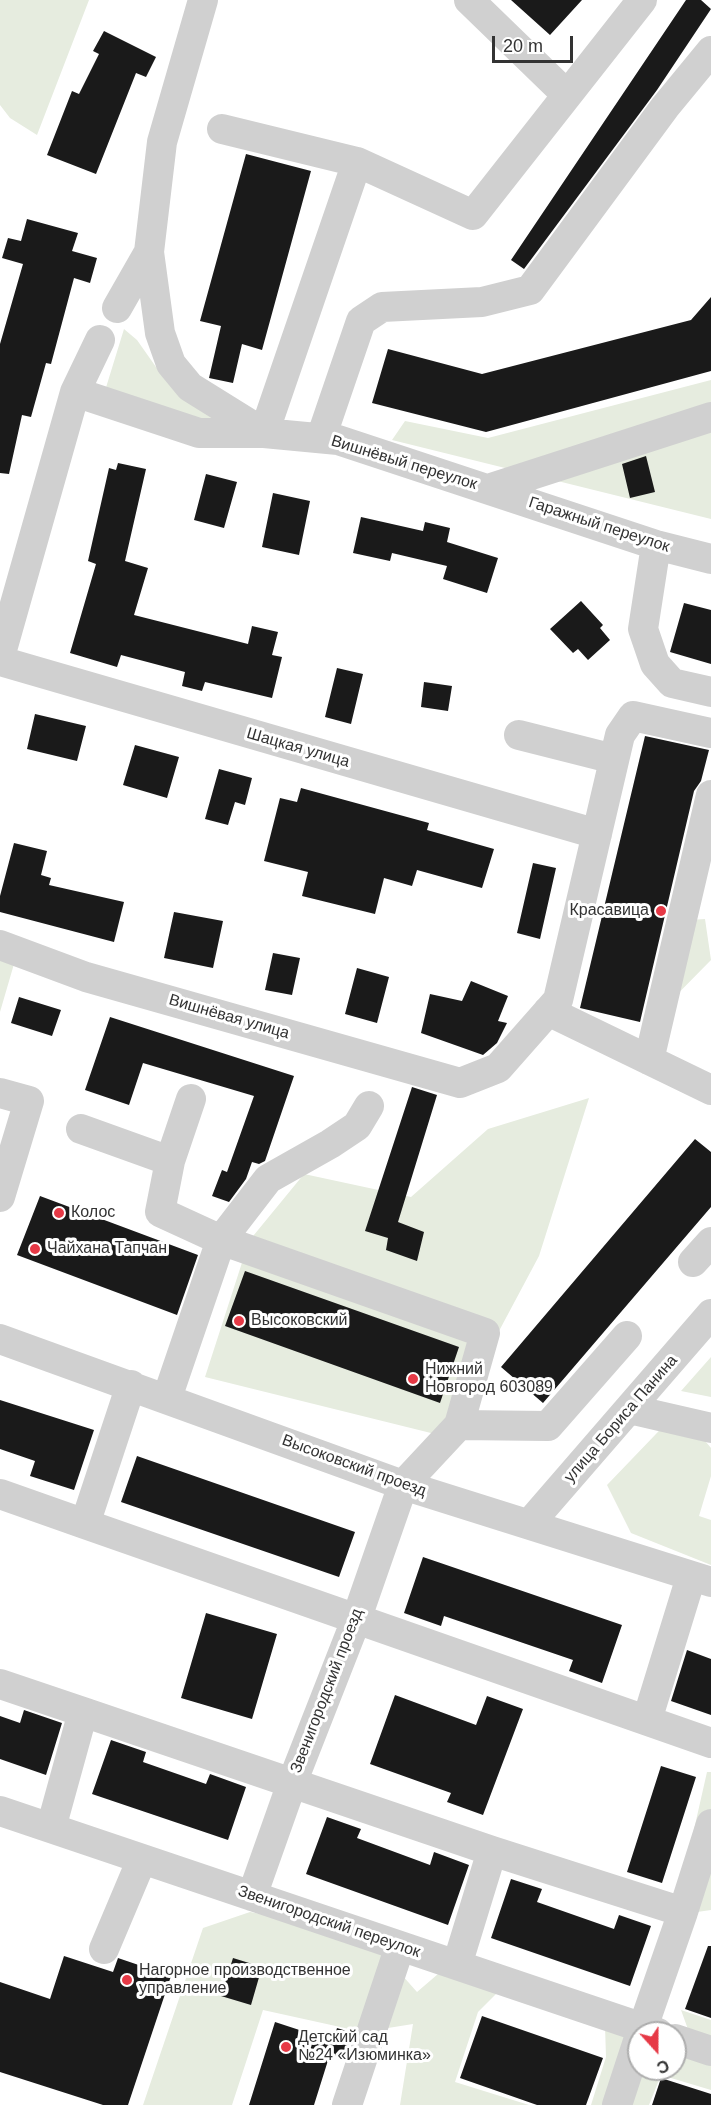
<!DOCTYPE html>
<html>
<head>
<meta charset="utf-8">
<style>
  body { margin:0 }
  #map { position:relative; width:711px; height:2105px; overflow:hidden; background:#fff; font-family:Arial,sans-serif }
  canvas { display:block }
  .north { position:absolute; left:627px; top:2021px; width:60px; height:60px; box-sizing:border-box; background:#fff; border:2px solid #adadad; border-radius:50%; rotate:159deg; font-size:16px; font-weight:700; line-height:24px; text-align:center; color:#333 }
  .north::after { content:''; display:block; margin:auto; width:21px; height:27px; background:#e63946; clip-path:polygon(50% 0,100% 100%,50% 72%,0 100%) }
  .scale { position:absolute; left:492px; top:36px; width:81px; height:27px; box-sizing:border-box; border:3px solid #333; border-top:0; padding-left:8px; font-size:18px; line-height:21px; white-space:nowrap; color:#333; -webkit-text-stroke:4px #fff; paint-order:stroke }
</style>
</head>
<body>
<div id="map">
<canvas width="711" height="2105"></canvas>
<div class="north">С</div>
<div class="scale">20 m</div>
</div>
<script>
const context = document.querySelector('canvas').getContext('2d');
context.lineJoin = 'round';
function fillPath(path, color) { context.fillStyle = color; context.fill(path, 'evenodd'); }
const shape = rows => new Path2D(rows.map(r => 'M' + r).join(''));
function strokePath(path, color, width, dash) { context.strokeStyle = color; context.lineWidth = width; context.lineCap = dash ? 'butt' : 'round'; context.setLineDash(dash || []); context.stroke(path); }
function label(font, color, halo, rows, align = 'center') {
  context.font = font + ' Arial,sans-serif'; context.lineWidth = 6; context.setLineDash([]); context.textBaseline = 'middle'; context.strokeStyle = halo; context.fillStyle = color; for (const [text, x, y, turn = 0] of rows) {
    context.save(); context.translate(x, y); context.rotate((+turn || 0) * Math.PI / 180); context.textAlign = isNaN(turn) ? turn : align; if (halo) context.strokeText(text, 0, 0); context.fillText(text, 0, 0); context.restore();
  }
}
fillPath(shape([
  [0,0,89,0,37,135,10,118,0,105],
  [124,329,137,340,156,367,252,431,100,407],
  [711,380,711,519,392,440,405,421,488,438],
  [705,919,711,960,653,1019,675,921],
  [0,959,14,964,0,1012],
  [589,1098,539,1256,443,1436,205,1377,249,1241,304,1174,411,1197,488,1129],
  [711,1357,711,1397,681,1391],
  [679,1410,711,1448,711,1476,699,1516,711,1520,711,1565,631,1533,607,1485],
  [707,1772,711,1772,711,1910,697,1912,683,1878],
  [250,1912,310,1923,378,1948,417,1992,438,1974,499,1991,478,2012,455,2082,529,2105,400,2105,413,2024,363,2032,263,2010,232,2105,143,2105,203,1928],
  [681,2010,711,2020,711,2090,661,2075,649,2105,591,2105,606,2057,605,2026,639,2038,639,2069,675,2069,675,2050,698,2057]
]), '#e6ecdf');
fillPath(shape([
  [511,0,582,0,550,35],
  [686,0,701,0,711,9,657,90,524,269,511,260],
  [104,31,156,57,146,77,136,73,96,174,47,155,72,91,79,94,99,54,93,51],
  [246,154,311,171,262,350,242,344,233,383,209,378,221,326,200,321],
  [27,219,78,233,72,251,97,258,90,283,74,278,51,364,46,363,31,417,22,415,9,474,0,473,0,344,23,264,2,258,8,238,21,241],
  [711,297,711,371,486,432,372,403,388,349,482,374,691,320],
  [646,456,655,492,630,498,622,464],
  [118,463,146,469,125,561,148,568,134,615,248,644,252,626,278,632,272,655,282,657,272,698,205,682,202,691,182,686,185,672,121,655,117,667,70,653,96,564,88,561,109,468,116,470],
  [206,474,237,482,224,528,194,520],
  [273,493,310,501,299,555,262,547],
  [361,517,423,531,425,522,450,528,447,542,498,558,487,593,443,579,447,566,392,553,390,561,353,553],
  [581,601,603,625,600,628,610,640,588,660,578,649,573,653,550,629],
  [684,603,711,610,711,664,670,652],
  [337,668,363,674,351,724,325,717],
  [424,682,452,686,448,711,421,707],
  [35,714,86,726,77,761,27,749],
  [645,736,709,750,701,781,694,791,640,1022,580,1008],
  [135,745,179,757,167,798,123,785],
  [219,769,252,778,245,805,235,802,228,825,205,819],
  [301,788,429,823,427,830,494,849,482,888,417,870,412,886,384,878,375,914,302,896,308,872,264,861,280,798,297,802],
  [14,843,47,851,41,875,51,878,49,885,124,902,114,942,0,912,0,896],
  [533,863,556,868,540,939,517,933],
  [174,912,223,921,213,968,164,958],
  [273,953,300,958,292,995,265,990],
  [357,968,389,977,377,1023,345,1014],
  [471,981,508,996,498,1021,507,1023,497,1043,483,1055,421,1033,430,994,462,1001],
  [19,997,61,1010,52,1036,11,1023],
  [110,1017,294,1076,265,1161,259,1164,252,1162,246,1179,229,1202,212,1196,222,1170,227,1172,254,1096,143,1063,129,1105,85,1090],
  [412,1087,437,1095,398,1222,424,1232,417,1261,386,1250,388,1238,365,1231],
  [695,1139,711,1152,711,1207,543,1403,501,1367],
  [40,1196,198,1255,177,1315,17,1255],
  [245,1271,459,1347,440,1403,225,1326],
  [0,1400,94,1430,74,1490,30,1476,35,1461,0,1449],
  [137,1456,355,1532,339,1577,121,1502],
  [423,1557,622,1625,602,1683,569,1671,573,1660,444,1616,441,1626,404,1613],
  [206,1613,277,1634,252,1719,181,1698],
  [687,1650,711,1659,711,1715,671,1701],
  [395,1695,476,1725,487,1696,523,1709,483,1815,447,1802,451,1793,370,1764],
  [24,1710,62,1723,46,1775,0,1759,0,1716,20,1723],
  [111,1740,146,1752,143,1762,206,1784,210,1774,246,1787,228,1840,92,1794],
  [661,1766,696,1777,662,1883,627,1872],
  [327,1817,361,1829,357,1838,430,1865,434,1852,469,1865,448,1925,306,1874],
  [511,1879,542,1889,537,1902,614,1929,619,1915,651,1926,630,1986,491,1938],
  [708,1946,711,1946,711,2018,685,2009],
  [64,1956,113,1972,118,1958,171,1976,128,2105,103,2105,0,2072,0,1982,50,1999],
  [233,1958,262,1967,251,2005,221,1996],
  [482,2016,603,2058,586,2105,537,2105,460,2078],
  [275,2022,333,2041,337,2028,353,2033,344,2059,330,2054,314,2105,249,2105],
  [661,2078,711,2094,711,2105,652,2105]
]), '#1a1a1a');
strokePath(shape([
  [469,0,567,95],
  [357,162,473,215,642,0],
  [149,252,160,333,171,364,190,387,264,433,357,162,222,129],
  [117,308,149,252,162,142,203,0],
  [75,392,199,433,264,433,338,440,656,545,711,559],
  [321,438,361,321,382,307,482,302,530,290,665,107,711,51],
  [488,489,711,417],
  [656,545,643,629,655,664,672,683,711,692],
  [0,657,75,392,100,340],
  [0,661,597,834],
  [519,735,614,759],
  [0,945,86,977,460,1083,498,1068,558,1000,620,735,633,716,711,733],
  [548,1011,711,1090],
  [649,1060,711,795],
  [0,1093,29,1101,0,1197],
  [81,1129,170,1161,160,1212,221,1240,485,1333,459,1425],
  [170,1161,191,1099],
  [693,1262,711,1242],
  [0,1339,403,1485,711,1582],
  [131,1385,85,1524,711,1743],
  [167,1398,221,1240,268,1179,330,1144,357,1126,369,1106],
  [629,1409,711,1428],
  [0,1494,85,1524],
  [530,1523,711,1314],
  [0,1684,83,1712,51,1828],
  [83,1712,492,1851,683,1912,641,2033],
  [647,1720,691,1577],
  [0,1811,658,2033],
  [252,1896,292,1783,356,1620,403,1485,459,1425,548,1426,627,1336],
  [683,1912,711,1824],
  [104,1949,142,1859],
  [457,1965,492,1851],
  [675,2039,711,2051],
  [347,2105,400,1946],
  [617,2105,639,2038]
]), '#d0d0d0', 30);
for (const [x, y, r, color] of [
  [661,911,6,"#e63946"],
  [59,1213,6,"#e63946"],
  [35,1249,6,"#e63946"],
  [239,1321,6,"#e63946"],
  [413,1379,6,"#e63946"],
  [127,1980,6,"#e63946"],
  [286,2047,6,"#e63946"]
]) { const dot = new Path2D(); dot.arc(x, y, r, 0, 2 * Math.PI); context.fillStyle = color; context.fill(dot); strokePath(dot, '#fff', 2); }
label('16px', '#333', '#fff', [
  ["Вишнёвый переулок",404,463,17],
  ["Гаражный переулок",599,525,18],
  ["Шацкая улица",298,748,16],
  ["Вишнёвая улица",229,1017,16],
  ["улица Бориса Панина",621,1419,-49],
  ["Высоковский проезд",354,1466,20],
  ["Звенигородский проезд",327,1691,-69],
  ["Звенигородский переулок",329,1922,19]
]);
label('16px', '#333', '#fff', [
  ["Красавица",649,911,"right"],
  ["Колос",71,1213],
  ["Чайхана Тапчан",47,1249],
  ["Высоковский",251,1321],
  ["Нижний",425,1370],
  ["Новгород 603089",425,1388],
  ["Нагорное производственное",139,1971],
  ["управление",139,1989],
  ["Детский сад",298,2038],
  ["№24 «Изюминка»",298,2056]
], 'left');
</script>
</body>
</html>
